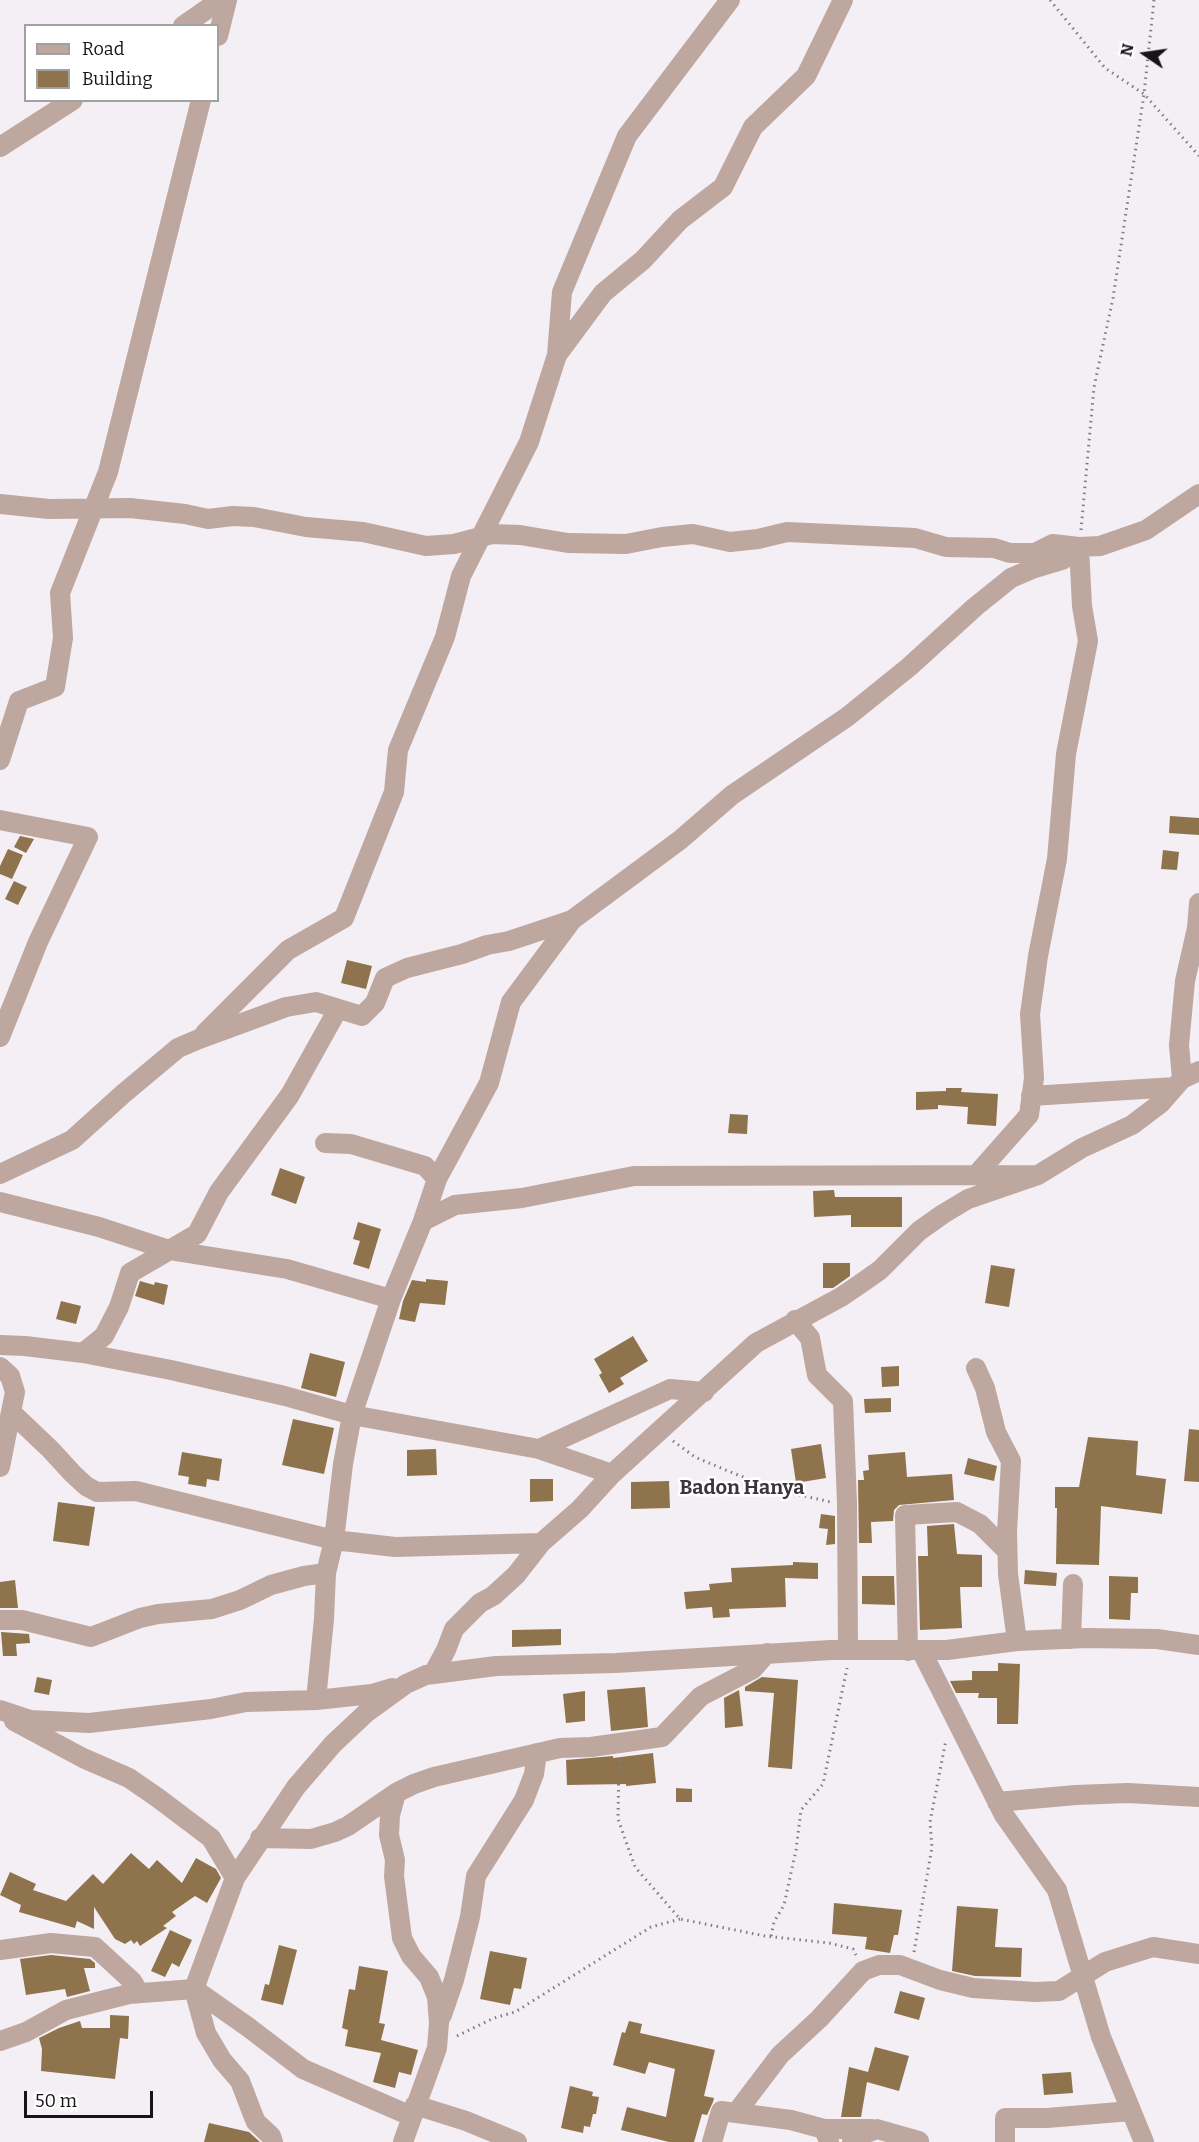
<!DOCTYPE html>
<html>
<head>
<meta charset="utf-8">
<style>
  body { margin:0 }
  #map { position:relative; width:1199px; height:2142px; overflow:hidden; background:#f4eef5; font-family:Bitter,serif }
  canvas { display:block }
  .legend { position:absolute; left:24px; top:24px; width:195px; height:78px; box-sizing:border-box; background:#fff; border:2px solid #a2a1a2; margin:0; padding:8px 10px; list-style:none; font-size:18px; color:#161416 }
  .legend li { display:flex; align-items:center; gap:12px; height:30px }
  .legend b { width:30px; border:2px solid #a2a1a2 }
  .north { position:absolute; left:1115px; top:24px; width:60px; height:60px; -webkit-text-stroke:4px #fff; paint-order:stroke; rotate:283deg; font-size:16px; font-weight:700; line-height:24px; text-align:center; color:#161416 }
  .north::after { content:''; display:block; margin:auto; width:21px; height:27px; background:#161416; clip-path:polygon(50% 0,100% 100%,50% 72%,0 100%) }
  .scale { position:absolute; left:24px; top:2091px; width:129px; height:27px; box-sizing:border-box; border:3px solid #161416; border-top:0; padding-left:8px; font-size:18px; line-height:21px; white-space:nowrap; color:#161416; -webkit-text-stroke:4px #fff; paint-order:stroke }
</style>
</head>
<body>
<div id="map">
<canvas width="1199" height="2142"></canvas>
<ul class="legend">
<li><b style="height:8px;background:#bda79e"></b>Road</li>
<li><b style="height:16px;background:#8f734c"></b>Building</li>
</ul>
<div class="north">N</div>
<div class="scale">50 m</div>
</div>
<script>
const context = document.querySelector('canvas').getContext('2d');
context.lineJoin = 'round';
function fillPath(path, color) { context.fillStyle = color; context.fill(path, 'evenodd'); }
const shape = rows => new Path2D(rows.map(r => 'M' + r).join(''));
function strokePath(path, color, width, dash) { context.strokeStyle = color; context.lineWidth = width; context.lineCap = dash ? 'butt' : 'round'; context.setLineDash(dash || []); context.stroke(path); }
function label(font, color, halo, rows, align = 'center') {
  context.font = font + ' Bitter,serif'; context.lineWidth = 5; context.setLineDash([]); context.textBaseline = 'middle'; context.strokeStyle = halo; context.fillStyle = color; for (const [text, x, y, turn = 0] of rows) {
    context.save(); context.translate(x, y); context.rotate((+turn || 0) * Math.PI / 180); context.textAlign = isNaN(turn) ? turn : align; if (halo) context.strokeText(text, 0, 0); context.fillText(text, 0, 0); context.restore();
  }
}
fillPath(shape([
  [1170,816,1199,818,1199,835,1169,833],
  [20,836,34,839,26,853,14,847],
  [8,849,23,855,12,879,0,874,0,866],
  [1163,850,1179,852,1177,870,1161,869],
  [14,881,27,887,18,905,5,899],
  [347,960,372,966,366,989,341,983],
  [946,1088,962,1088,961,1092,998,1094,996,1126,967,1124,968,1107,938,1105,938,1109,916,1110,916,1092,946,1091],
  [730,1114,748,1115,747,1134,728,1133],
  [280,1168,305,1177,296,1204,271,1195],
  [834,1190,835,1197,902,1197,902,1227,851,1227,851,1215,814,1217,813,1191],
  [358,1222,381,1229,369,1269,353,1264,360,1241,353,1239],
  [823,1263,850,1263,850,1276,833,1288,823,1288],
  [991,1265,1015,1269,1009,1307,985,1303],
  [426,1279,448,1281,445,1305,420,1303,415,1322,399,1319,403,1301,412,1280,426,1282],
  [140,1281,154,1285,155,1282,168,1285,164,1305,135,1296],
  [61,1301,81,1306,76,1324,56,1319],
  [633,1336,648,1361,620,1378,624,1384,609,1393,599,1375,602,1373,594,1359],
  [310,1353,345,1362,336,1397,301,1388],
  [899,1366,899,1386,882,1387,881,1367],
  [891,1398,891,1412,865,1413,864,1399],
  [293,1419,334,1428,324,1474,282,1465],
  [1189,1429,1199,1430,1199,1482,1184,1481],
  [1088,1437,1138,1441,1136,1475,1166,1479,1162,1514,1101,1506,1099,1565,1056,1564,1057,1508,1055,1508,1055,1487,1079,1487],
  [821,1444,826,1478,796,1483,791,1449],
  [436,1449,437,1475,407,1476,407,1450],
  [182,1452,222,1459,219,1481,207,1479,206,1487,188,1484,189,1477,178,1475],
  [905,1452,907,1477,952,1474,954,1500,899,1505,894,1510,893,1521,871,1522,872,1543,859,1543,858,1480,864,1480,863,1471,869,1470,868,1455],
  [968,1458,997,1466,994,1481,964,1474],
  [530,1479,553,1479,553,1501,530,1502],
  [669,1481,670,1508,631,1509,631,1482],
  [58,1502,95,1507,89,1546,53,1541],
  [821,1514,835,1516,835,1544,826,1545,828,1529,819,1528],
  [954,1524,957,1554,982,1555,982,1587,960,1587,962,1628,920,1630,918,1556,928,1556,927,1526],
  [793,1562,818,1563,818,1579,785,1578,786,1607,729,1609,730,1617,713,1618,712,1607,686,1609,684,1592,710,1590,709,1584,732,1582,731,1568,793,1565],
  [1025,1570,1057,1573,1056,1586,1024,1584],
  [862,1576,894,1576,895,1605,862,1604],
  [1109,1576,1138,1577,1138,1593,1131,1593,1130,1620,1109,1619],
  [15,1580,18,1608,0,1608,0,1582],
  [561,1629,561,1645,512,1647,512,1630],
  [1,1632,29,1634,30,1643,16,1644,17,1656,3,1656],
  [998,1663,1020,1664,1018,1724,997,1724,997,1698,978,1698,979,1693,956,1693,950,1681,972,1680,972,1671,998,1671],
  [37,1677,52,1680,49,1695,34,1692],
  [762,1677,798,1680,792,1769,768,1767,774,1693,745,1691,745,1687],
  [645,1687,648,1727,611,1731,607,1690],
  [739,1690,743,1726,725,1728,724,1698],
  [585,1691,585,1721,566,1723,563,1694],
  [653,1753,656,1783,626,1786,626,1784,567,1785,566,1760,613,1756,613,1758],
  [676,1788,692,1789,692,1802,676,1802],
  [131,1853,149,1869,157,1860,182,1883,196,1858,216,1869,221,1878,207,1903,195,1896,172,1912,176,1916,163,1926,167,1928,140,1946,137,1941,134,1944,131,1940,125,1944,115,1939,94,1907,94,1929,77,1921,75,1928,19,1912,21,1905,0,1895,10,1872,36,1884,33,1890,66,1901,93,1874,103,1884],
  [834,1903,902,1910,898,1935,894,1935,890,1953,865,1949,867,1937,832,1934],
  [957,1906,998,1909,995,1947,1022,1948,1021,1977,975,1976,952,1971],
  [170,1930,192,1940,179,1967,172,1963,165,1977,151,1971],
  [279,1945,297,1950,283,2005,261,2000,265,1984,269,1985],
  [490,1951,527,1958,521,1989,514,1988,510,2005,480,1999],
  [51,1955,90,1959,95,1963,95,1968,84,1968,90,1991,67,1997,65,1989,26,1995,20,1959],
  [359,1966,388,1971,379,2023,385,2024,381,2040,418,2050,411,2075,399,2072,395,2088,373,2082,381,2053,345,2046,348,2030,342,2028,349,1989,355,1990],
  [900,1991,925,1998,919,2020,894,2013],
  [110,2015,129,2016,128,2039,120,2038,115,2079,41,2071,42,2049,39,2038,59,2028,80,2021,82,2028,110,2028],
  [629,2021,642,2024,640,2033,715,2050,704,2096,714,2098,713,2102,707,2115,702,2114,694,2142,669,2142,621,2130,627,2107,666,2117,675,2069,649,2062,645,2074,613,2065,622,2032,625,2033],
  [875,2047,909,2056,899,2091,867,2082,861,2117,841,2117,849,2067,868,2072],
  [1071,2072,1073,2093,1044,2095,1042,2074],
  [570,2086,593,2092,592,2096,599,2097,596,2114,593,2114,590,2127,584,2126,583,2133,561,2128],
  [209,2123,249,2132,260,2142,204,2142]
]), '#8f734c');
strokePath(shape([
  [1050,0,1105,68,1144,94,1199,156],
  [1081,530,1094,387,1113,298,1144,94,1154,0],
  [673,1441,695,1457,728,1471,777,1490,831,1502],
  [619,1760,618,1819,635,1867,680,1919,765,1936,829,1943,853,1949,856,1955],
  [771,1936,774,1922,784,1905,796,1850,801,1810,823,1784,847,1668],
  [914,1952,932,1847,930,1822,946,1740],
  [457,2036,494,2018,515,2012,651,1927,680,1919]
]), '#7f7b80', 3, [1.5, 4.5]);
strokePath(shape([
  [183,26,220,0],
  [218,36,227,0],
  [0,147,73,100],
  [557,355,603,293,643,260,680,220,723,187,753,127,806,76,843,0],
  [0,504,49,509,130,508,185,514,208,519,233,516,254,517,306,527,363,532,426,546,454,544,492,534,520,535,568,543,626,544,662,537,693,534,730,542,758,539,787,532,915,538,946,547,994,548,1010,553,1035,553,1053,544,1079,547,1082,606,1088,641,1066,754,1057,859,1038,956,1030,1014,1034,1078,1029,1115,976,1175],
  [0,760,19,701,55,687,63,638,60,593,108,472,201,100],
  [0,820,88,837,38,942,0,1037],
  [205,1033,288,950,344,918,394,792,398,750,445,637,461,576,529,442,557,355,562,292,627,136,730,0],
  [1182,1079,1179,1045,1185,981,1197,928,1199,903],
  [1031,1096,1175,1087],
  [325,1143,351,1144,425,1166,437,1179],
  [0,1174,72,1140,123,1094,178,1048,199,1039,286,1007,316,1002,362,1016,375,1003,385,978,407,968,462,954,487,945,509,941,572,920,680,840,732,795,847,717,909,667,975,607,1011,578,1032,569,1062,560,1079,547,1100,546,1146,530,1199,494],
  [0,1202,99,1227,169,1250,287,1269,391,1299],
  [423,1221,437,1179,489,1083,511,1002,572,920],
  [795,1320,810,1338,817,1375,843,1401,847,1503,848,1650],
  [0,1345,25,1346,83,1353,171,1370,285,1396,352,1415,539,1449,612,1474],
  [83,1353,104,1336,119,1307,130,1273,197,1234,219,1192,290,1095,338,1009],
  [0,1367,10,1376,15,1392,0,1467],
  [976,1368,985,1388,996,1432,1011,1461,1007,1532,1008,1574,1017,1641],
  [11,1412,50,1449,73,1474,86,1486,97,1492,136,1491,334,1540,395,1547,541,1543],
  [539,1449,670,1389,704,1392],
  [0,1620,22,1620,91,1637,140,1618,158,1614,212,1609,240,1600,271,1585,304,1576,326,1573],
  [1071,1639,1073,1584],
  [921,1650,1004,1815,1057,1890,1101,2037,1144,2142],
  [908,1651,905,1515,957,1512,980,1524,1007,1551],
  [433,1674,446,1650,454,1629,480,1603,493,1596,516,1575,541,1543,580,1509,612,1474,756,1343,841,1297,863,1282,880,1270,919,1231,943,1214,968,1199,1038,1175,1082,1148,1132,1125,1161,1103,1182,1079,1199,1071],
  [316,1700,324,1619,326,1573,334,1540,343,1464,352,1415,391,1299,423,1221,455,1205,522,1198,634,1176,1038,1175],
  [0,1710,30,1720,89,1723,211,1709,246,1702,316,1700,372,1694,392,1688],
  [14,1721,83,1758,129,1778,158,1798,211,1838,235,1878],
  [396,1793,390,1815,389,1835,395,1860,394,1876,402,1938,411,1956,429,1977,437,1997,439,2023,437,2048,403,2142],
  [997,1802,1076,1795,1128,1793,1199,1797],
  [260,1838,311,1839,335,1832,348,1826,396,1793,414,1784,434,1777,560,1748,591,1747,662,1737,701,1696,753,1669,767,1653],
  [0,1950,51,1943,95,1947,132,1981,135,1986,129,1994],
  [442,2015,454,1980,470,1917,476,1876,524,1800,534,1774,537,1753],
  [0,2041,26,2032,66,2010,129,1994,194,1989,235,1878,296,1787,333,1744,366,1713,406,1684,426,1675,496,1666,616,1663,831,1650,947,1650,1017,1641,1087,1638,1157,1639,1199,1645],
  [415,2105,466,2121,517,2142],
  [736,2113,780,2055,819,2019,863,1971,879,1965,900,1965,940,1980,973,1988,1035,1992,1059,1991,1105,1962,1153,1947,1199,1954],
  [824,2129,872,2129],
  [273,2142,271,2136,256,2122,253,2115,240,2081,222,2060,206,2033,194,1989,248,2027,303,2069,411,2116],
  [712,2142,721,2111,791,2120,824,2129,829,2142],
  [852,2142,856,2137,877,2129,919,2141],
  [1005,2142,1005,2118,1047,2118,1131,2111]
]), '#bda79e', 20);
label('bold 20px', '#3a353b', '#fff', [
  ["Badon Hanya",742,1488]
]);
</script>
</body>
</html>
